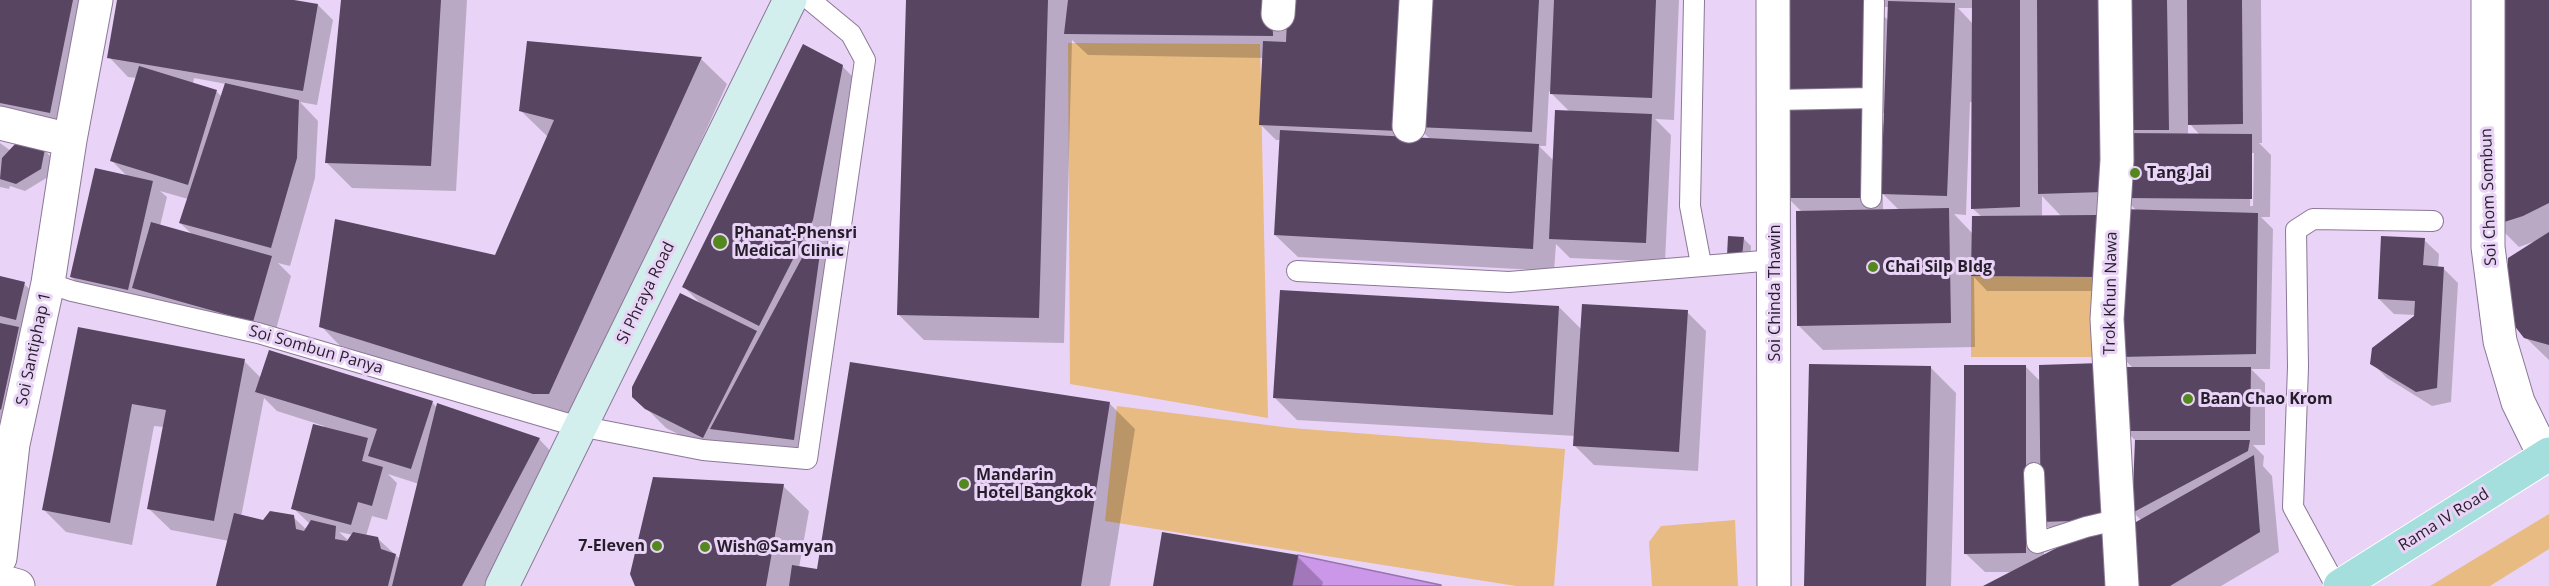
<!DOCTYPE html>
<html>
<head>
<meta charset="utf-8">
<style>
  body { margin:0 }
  canvas { display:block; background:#e9d3f6 }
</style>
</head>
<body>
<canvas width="2549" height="586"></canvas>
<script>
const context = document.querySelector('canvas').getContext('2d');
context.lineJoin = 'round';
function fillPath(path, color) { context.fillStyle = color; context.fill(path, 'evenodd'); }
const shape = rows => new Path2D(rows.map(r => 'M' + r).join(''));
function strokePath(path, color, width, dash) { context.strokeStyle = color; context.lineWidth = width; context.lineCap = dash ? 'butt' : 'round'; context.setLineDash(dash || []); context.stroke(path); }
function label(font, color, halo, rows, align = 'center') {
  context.font = font + ' "Open Sans",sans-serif'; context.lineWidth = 6; context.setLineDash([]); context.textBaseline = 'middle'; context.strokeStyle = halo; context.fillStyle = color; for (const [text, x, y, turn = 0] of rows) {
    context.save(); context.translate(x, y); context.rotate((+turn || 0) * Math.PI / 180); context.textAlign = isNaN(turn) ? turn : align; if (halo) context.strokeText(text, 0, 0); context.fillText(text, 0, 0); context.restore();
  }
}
fillPath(shape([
  [1068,43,1260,44,1268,418,1070,384],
  [1971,276,2096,277,2095,357,1971,357],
  [1117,406,1291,428,1565,449,1554,586,1516,586,1105,521],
  [2549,514,2549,549,2490,586,2430,586],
  [1735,520,1738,586,1652,586,1649,542,1661,526]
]), '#e8bb83');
const water = shape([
  [1298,555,1441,585,1441,586,1292,586,1298,555]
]);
fillPath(water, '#cb97e9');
strokePath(water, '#9972b0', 1.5);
fillPath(shape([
  [0,0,91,0,64,127,0,113],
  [119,0,285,0,318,5,333,20,317,105,300,102,318,121,315,178,290,266,278,263,291,276,273,340,86,291,71,277,128,177,111,160,137,78,128,77,109,57],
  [194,78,226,84,222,97,217,92,193,84],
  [160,191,188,199,180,223,193,235,160,226,167,197],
  [342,0,467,0,456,191,352,188,327,163],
  [908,0,1420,0,1414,139,1431,140,1418,127,1424,0,1679,0,1674,120,1655,119,1671,135,1665,262,1570,258,1556,244,1554,271,1298,257,1275,235,1281,140,1276,140,1261,125,1264,58,1088,55,1072,40,1064,343,924,340,898,314],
  [1549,91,1570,112,1554,161,1539,146,1546,146],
  [1792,0,2261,0,2262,143,2259,143,2271,155,2270,217,2261,217,2273,229,2270,369,2251,369,2265,383,2265,445,2253,445,2264,456,2263,466,2272,476,2279,552,2221,586,2134,586,2142,521,2133,512,2136,441,2126,431,2134,369,2122,357,2122,214,2094,215,2110,231,2110,291,1987,291,1974,277,1975,347,1823,350,1799,326,1802,212,1787,197,1802,103],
  [1875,7,1890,7,1889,21],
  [1958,8,1973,8,1973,24],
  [1970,102,1973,102,1972,208,1982,217,1973,234,1954,214,1966,215],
  [1873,113,1885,113,1885,125],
  [2188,122,2200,135,2188,135],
  [2251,153,2254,153,2253,206,2250,206],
  [1883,194,1899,210,1883,211],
  [2042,196,2062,217,2042,217],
  [2125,199,2137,211,2125,211],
  [2549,0,2549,360,2525,337,2533,242,2519,247,2497,225],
  [528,43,701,59,727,84,574,419,346,352,321,326,496,257,548,137,521,111],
  [842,66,862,86,832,240,826,252,843,270,816,462,722,456,666,428,634,396,701,304,684,287],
  [0,143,11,151,44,150,52,158,48,177,25,191,10,186,9,189,0,187],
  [1743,238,1751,246,1750,264,1729,256],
  [2424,240,2439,254,2438,268,2443,268,2458,283,2451,402,2432,406,2387,378,2372,363,2415,317,2415,315,2394,314,2379,299],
  [0,278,24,284,39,298,0,453],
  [1559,307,1582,330,1687,312,1706,331,1698,471,1594,465,1575,446,1576,436,1297,420,1275,398],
  [79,329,244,361,261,378,432,402,437,408,539,439,558,459,492,586,217,586,229,541,171,530,148,508,164,427,154,426,132,545,66,532,44,510],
  [264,398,277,411,324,426,293,508,310,524,307,530,293,517,264,522,241,517],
  [388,474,419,484,400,559,377,538,366,536,372,516,387,520,397,483],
  [339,532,353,535,349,541],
  [2025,366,2040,381,2122,539,2123,586,1986,586,2013,572,1985,572,1965,553],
  [2044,523,2062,541,2075,540,2044,556],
  [1930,367,1956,393,1951,586,1806,586],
  [1110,404,1135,429,1110,586,636,586,783,486,809,511,799,568,818,571],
  [1297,556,1323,582,1322,586,1155,586]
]), '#0003');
fillPath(shape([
  [0,0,73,0,50,113,0,103],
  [117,0,294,0,318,4,303,91,107,58],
  [341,0,441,0,431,166,325,163],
  [906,0,1048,0,1039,318,897,315],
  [1068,0,1272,0,1273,36,1064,34],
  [1288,0,1405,0,1399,131,1259,125,1263,41,1286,42],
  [1423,0,1539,0,1532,132,1416,127],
  [1554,0,1656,0,1652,98,1550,94],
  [1790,0,1869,0,1869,94,1790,94],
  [1972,0,2020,0,2020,207,1971,209],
  [2037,0,2103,0,2103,192,2038,194],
  [2121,0,2167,0,2169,130,2123,130],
  [2187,0,2242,0,2243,124,2188,125],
  [2502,0,2549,0,2549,203,2523,216,2495,225],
  [1888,1,1955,3,1947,196,1881,194],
  [527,41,702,57,549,394,533,394,319,327,335,219,495,255,554,120,519,111],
  [803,44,843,65,813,220,759,326,682,287],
  [139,66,217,90,188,185,110,161],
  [225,83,299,100,297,158,271,248,179,223],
  [1786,102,1865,102,1864,198,1786,198],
  [1555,110,1652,114,1646,243,1549,239],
  [1280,130,1539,144,1533,249,1274,235],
  [2123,133,2252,134,2252,199,2122,198],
  [16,143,45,149,41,169,16,184,0,179,2,158],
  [95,168,153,181,128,290,70,277],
  [1949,208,1951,323,1797,326,1796,211],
  [2120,209,2258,213,2256,354,2120,357],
  [2096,215,2096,277,1971,276,1972,216],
  [151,222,272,256,253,322,132,288],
  [2549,232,2549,345,2524,338,2506,315,2508,258],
  [1728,236,1744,237,1742,257,1727,256],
  [2381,236,2425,238,2423,265,2444,267,2437,388,2416,392,2370,364,2372,348,2414,316,2415,301,2378,299],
  [810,243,821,246,794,440,710,429],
  [0,276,25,282,16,320,0,316],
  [1280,290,1559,306,1553,415,1273,398],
  [680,293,757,331,703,438,645,409,632,397,632,387],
  [1582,304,1688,310,1679,452,1573,446],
  [0,323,19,327,1,410,0,409],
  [78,327,245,359,214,521,147,509,166,410,132,404,110,523,42,510],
  [269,350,433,401,411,469,368,456,377,429,255,392],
  [850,362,1110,402,1081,586,789,586,792,565,817,569],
  [2101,363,2103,520,2041,522,2039,365],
  [1809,364,1931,366,1926,586,1804,586],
  [1964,365,2026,365,2026,553,1964,554],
  [2125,367,2251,367,2250,431,2124,431],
  [437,403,540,438,462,586,392,586],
  [313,424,368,438,362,461,383,467,372,506,358,502,351,525,291,509],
  [2135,440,2250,440,2248,451,2132,513],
  [2254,455,2260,532,2170,586,2132,586,2129,526],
  [653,477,784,484,766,586,635,586,630,574],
  [270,511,294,515,296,529,304,531,311,520,336,526,335,539,347,541,353,532,378,537,381,549,396,554,388,586,216,586,234,513,263,520],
  [2101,525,2106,586,1983,586],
  [1162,532,1298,555,1292,586,1153,586]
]), '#574562');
const service = shape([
  [1694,0,1690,206,1701,264],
  [1774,100,1872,98],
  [1871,198,1874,2],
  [1297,271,1509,282,1775,260],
  [48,283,72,291,258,333,569,424,703,450,807,459,865,60,851,34,810,0],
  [2034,473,2037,543,2086,527,2120,519],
  [2336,586,2293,507,2298,367,2296,230,2313,219,2433,221]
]);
const minor = shape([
  [1773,0,1774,586],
  [2115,0,2117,160,2107,319,2122,586],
  [2488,0,2488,247,2500,341,2518,402,2545,457],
  [1278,14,1279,0],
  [0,123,70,140],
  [1409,126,1416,0],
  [0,558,13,444,48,283,70,140,96,0]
]);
const tertiary = shape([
  [0,581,18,586]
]);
const secondary = shape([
  [502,586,790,0]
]);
const primary = shape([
  [2340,586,2549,454]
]);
strokePath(service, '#8b7897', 22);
strokePath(minor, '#8b7897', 35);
strokePath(tertiary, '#8b7897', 35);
strokePath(secondary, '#8b7897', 35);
strokePath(primary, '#fff', 35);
strokePath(service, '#fff', 20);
strokePath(minor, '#fff', 33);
strokePath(tertiary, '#fff', 33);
strokePath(secondary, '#d2efee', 33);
strokePath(primary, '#a5dfdd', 33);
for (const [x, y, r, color] of [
  [2135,173,6,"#54881e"],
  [720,242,8,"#54881e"],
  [1873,267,6,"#54881e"],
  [2188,399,6,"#54881e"],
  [964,484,6,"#54881e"],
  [657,546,6,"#54881e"],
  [705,547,6,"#54881e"]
]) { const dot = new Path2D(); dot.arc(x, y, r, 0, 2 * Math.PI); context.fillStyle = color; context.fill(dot); strokePath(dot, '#e9d3f6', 2); }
label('bold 16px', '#251d2a', '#e9d3f6', [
  ["Tang Jai",2147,173],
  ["Phanat-Phensri",734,233],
  ["Medical Clinic",734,251],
  ["Chai Silp Bldg",1885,267],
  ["Baan Chao Krom",2200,399],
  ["Mandarin",976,475],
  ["Hotel Bangkok",976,493],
  ["7-Eleven",645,546,"right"],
  ["Wish@Samyan",717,547]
], 'left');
label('16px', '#251d2a', '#e9d3f6', [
  ["Soi Chom Sombun",2489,197,-92],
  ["Si Phraya Road",646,293,-64],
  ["Soi Chinda Thawin",1775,293,-90],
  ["Trok Khun Nawa",2111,293,-89],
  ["Soi Santiphap 1",34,349,-78],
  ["Soi Sombun Panya",316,350,16],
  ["Rama IV Road",2444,520,-32]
]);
</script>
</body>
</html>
